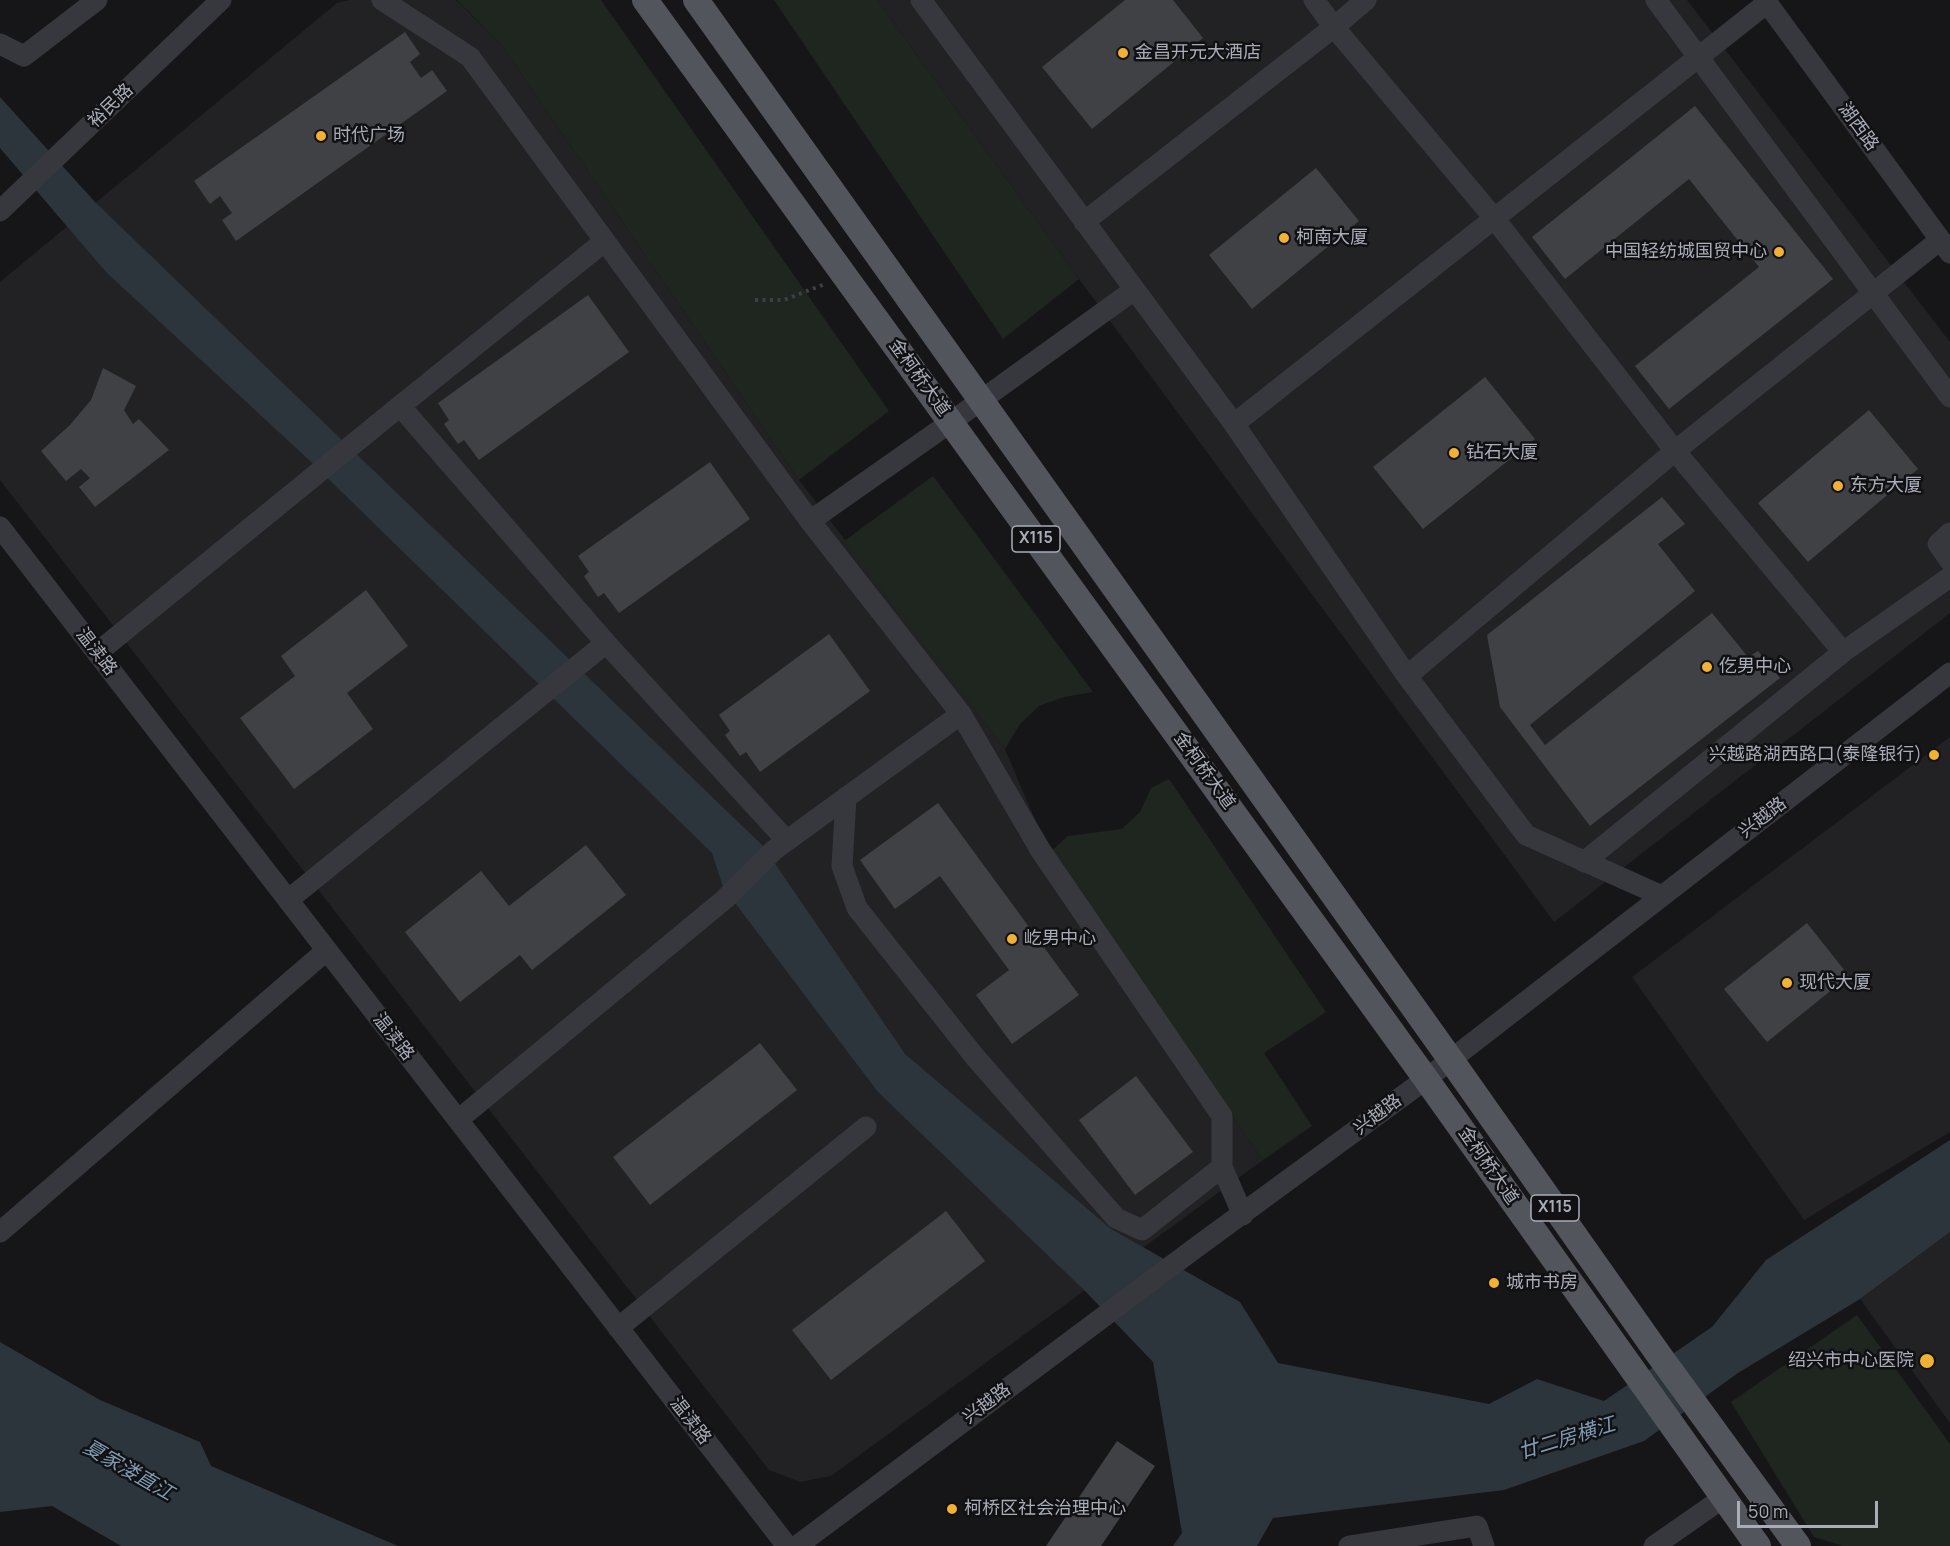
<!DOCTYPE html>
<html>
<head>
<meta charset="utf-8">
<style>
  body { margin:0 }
  #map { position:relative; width:1950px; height:1546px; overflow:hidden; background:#161618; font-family:Manrope,sans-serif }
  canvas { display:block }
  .scale { position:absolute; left:1737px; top:1501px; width:141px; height:27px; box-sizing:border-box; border:3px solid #a8adb8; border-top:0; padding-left:8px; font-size:18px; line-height:21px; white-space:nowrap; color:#a8adb8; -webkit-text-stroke:4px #111113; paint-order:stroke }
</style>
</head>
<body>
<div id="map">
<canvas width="1950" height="1546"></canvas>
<div class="scale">50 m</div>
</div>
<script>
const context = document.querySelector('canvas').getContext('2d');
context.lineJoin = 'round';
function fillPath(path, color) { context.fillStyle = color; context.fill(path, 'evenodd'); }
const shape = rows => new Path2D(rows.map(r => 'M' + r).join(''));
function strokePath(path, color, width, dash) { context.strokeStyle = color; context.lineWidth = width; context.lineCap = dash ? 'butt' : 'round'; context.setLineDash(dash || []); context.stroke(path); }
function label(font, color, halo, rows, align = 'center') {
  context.font = font + ' Manrope,"Noto Sans SC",sans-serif'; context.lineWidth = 5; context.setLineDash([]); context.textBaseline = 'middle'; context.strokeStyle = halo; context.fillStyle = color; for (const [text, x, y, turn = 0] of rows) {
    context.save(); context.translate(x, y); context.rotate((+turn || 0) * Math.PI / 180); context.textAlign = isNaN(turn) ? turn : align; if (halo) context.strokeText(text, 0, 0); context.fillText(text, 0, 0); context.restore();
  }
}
fillPath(shape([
  [349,0,456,0,501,44,799,480,1005,749,1049,853,1263,1160,831,1476,800,1482,769,1470,0,480,0,282,337,3],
  [877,0,1687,0,1950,342,1950,613,1554,922,1079,279],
  [1950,737,1950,1132,1804,1220,1632,977],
  [1950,1232,1950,1423,1860,1299]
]), '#222225');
fillPath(shape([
  [457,0,601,0,889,411,799,480,501,44],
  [774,0,877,0,1079,279,1003,339],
  [933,476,1093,692,1064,697,1039,706,1020,724,1005,749,844,541],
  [1169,779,1326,1012,1264,1053,1312,1126,1263,1160,1049,853,1068,836,1122,829,1140,812,1151,788],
  [1857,1315,1950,1444,1950,1546,1843,1546,1814,1537,1731,1402]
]), '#1e261f');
fillPath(shape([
  [0,97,95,202,763,846,905,1054,1111,1229,1240,1302,1278,1363,1489,1404,1537,1379,1604,1401,1712,1327,1766,1260,1950,1140,1950,1232,1860,1299,1738,1373,1644,1441,1504,1490,1273,1518,1257,1546,1173,1546,1182,1533,1153,1362,1086,1292,878,1092,723,887,712,853,308,459,106,272,0,148],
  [0,1342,100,1400,200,1442,211,1466,398,1546,121,1546,52,1506,0,1512]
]), '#2c353c');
fillPath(shape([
  [1125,0,1173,0,1203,38,1092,129,1042,67],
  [405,32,420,54,410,62,421,78,432,70,447,91,236,241,222,220,232,213,220,196,210,204,194,181],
  [1695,106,1833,279,1669,409,1635,366,1759,267,1689,179,1565,279,1532,237],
  [1316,168,1359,221,1252,309,1209,255],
  [588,295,629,352,479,460,464,440,458,444,444,424,449,420,438,403],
  [103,368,136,386,124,410,133,424,139,419,169,450,95,507,79,487,90,478,81,469,66,481,41,451,70,425,91,400],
  [1485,377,1535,439,1423,529,1373,467],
  [1869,410,1918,469,1808,562,1758,503],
  [710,462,750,519,619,613,604,593,598,597,584,576,589,572,578,556],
  [1662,497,1685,524,1658,544,1695,591,1530,725,1545,745,1712,613,1748,657,1758,651,1780,678,1590,826,1500,707,1487,635],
  [366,590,408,646,347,693,373,729,294,789,240,718,295,676,281,656],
  [829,634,870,691,760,772,746,752,740,756,725,735,730,731,719,715],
  [938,803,1079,995,1012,1044,976,995,1009,970,940,876,895,909,860,860],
  [586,845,626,895,532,970,520,955,460,1002,405,932,481,871,509,906],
  [1807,923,1849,976,1767,1042,1724,989],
  [760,1043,797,1090,650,1205,613,1157],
  [1136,1076,1193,1152,1135,1195,1079,1120],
  [946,1211,985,1261,831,1380,792,1330],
  [1117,1441,1155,1466,1101,1546,1046,1546]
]), '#404145');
strokePath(shape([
  [755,300,784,300,825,284]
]), '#3d3f44', 4, [3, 4.5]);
strokePath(shape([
  [382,0,470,57,810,521,961,714,1041,851,1222,1116,1222,1167,1243,1215],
  [921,0,1234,424,1407,676,1526,835,1662,896],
  [1314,0,1334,27,1494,218,1675,451,1843,652],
  [1656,0,1950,397],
  [1765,0,1950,253],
  [0,44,24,56,97,0],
  [0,211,221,0],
  [1084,222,1334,27,1366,0],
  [400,406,606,643,787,841],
  [1234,424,1767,3],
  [810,521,951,422,1134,290],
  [0,527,787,1546],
  [1950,533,1938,544,1950,561],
  [97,653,400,406,605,241],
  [1407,676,1675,451,1940,240],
  [846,797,842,866,857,908,975,1057,1116,1218,1142,1230,1222,1167],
  [1584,862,1843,652,1950,577],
  [288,900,606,643],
  [458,1120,725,899,774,850,961,714],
  [0,1232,327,950],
  [618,1328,866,1127],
  [797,1546,1194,1249,1426,1079,1950,673],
  [1349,1546,1477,1526,1484,1546],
  [1654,1546,1723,1498]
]), '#37383d', 21);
strokePath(shape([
  [645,0,1426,1079,1758,1546],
  [696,0,1451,1060,1659,1355,1798,1546]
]), '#53555c', 26);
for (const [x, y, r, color] of [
  [1123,53,6,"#f2b134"],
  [321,136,6,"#f2b134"],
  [1284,238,6,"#f2b134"],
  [1779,252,6,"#f2b134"],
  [1454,453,6,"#f2b134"],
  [1838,486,6,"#f2b134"],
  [1707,667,6,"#f2b134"],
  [1934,755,6,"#f2b134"],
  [1012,939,6,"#f2b134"],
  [1787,983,6,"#f2b134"],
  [1494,1283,6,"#f2b134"],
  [1927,1361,8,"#f2b134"],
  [952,1509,6,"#f2b134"]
]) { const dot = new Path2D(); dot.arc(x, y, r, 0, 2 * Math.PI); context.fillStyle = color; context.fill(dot); strokePath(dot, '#111113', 2); }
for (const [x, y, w] of [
  [1036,539,48],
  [1555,1208,48]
]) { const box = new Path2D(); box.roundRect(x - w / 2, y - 13, w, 26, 4.5); context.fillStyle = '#111113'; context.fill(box); strokePath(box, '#a8adb8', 1.5); }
label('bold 16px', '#a8adb8', null, [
  ["X115",1036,539],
  ["X115",1555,1208]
]);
label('18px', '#a8adb8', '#111113', [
  ["金昌开元大酒店",1135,53],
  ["时代广场",333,136],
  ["柯南大厦",1296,238],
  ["中国轻纺城国贸中心",1767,252,"right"],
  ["钻石大厦",1466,453],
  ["东方大厦",1850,486],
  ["仡男中心",1719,667],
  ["兴越路湖西路口(泰隆银行)",1922,755,"right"],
  ["屹男中心",1024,939],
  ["现代大厦",1799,983],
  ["城市书房",1506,1283],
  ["绍兴市中心医院",1914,1361,"right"],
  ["柯桥区社会治理中心",964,1509]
], 'left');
label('18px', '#a8adb8', '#111113', [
  ["裕民路",111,106,-44],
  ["湖西路",1858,127,54],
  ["金柯桥大道",919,378,54],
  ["温渎路",96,652,52],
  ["金柯桥大道",1204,771,54],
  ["兴越路",1763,818,-38],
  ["温渎路",393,1037,52],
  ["兴越路",1378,1115,-37],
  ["金柯桥大道",1488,1166,55],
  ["兴越路",987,1404,-37],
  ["温渎路",690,1421,52]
]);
label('italic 20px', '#7f9bb3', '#111113', [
  ["廿二房横江",1567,1439,-17],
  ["夏家溇直江",128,1471,30]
]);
</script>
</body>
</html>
